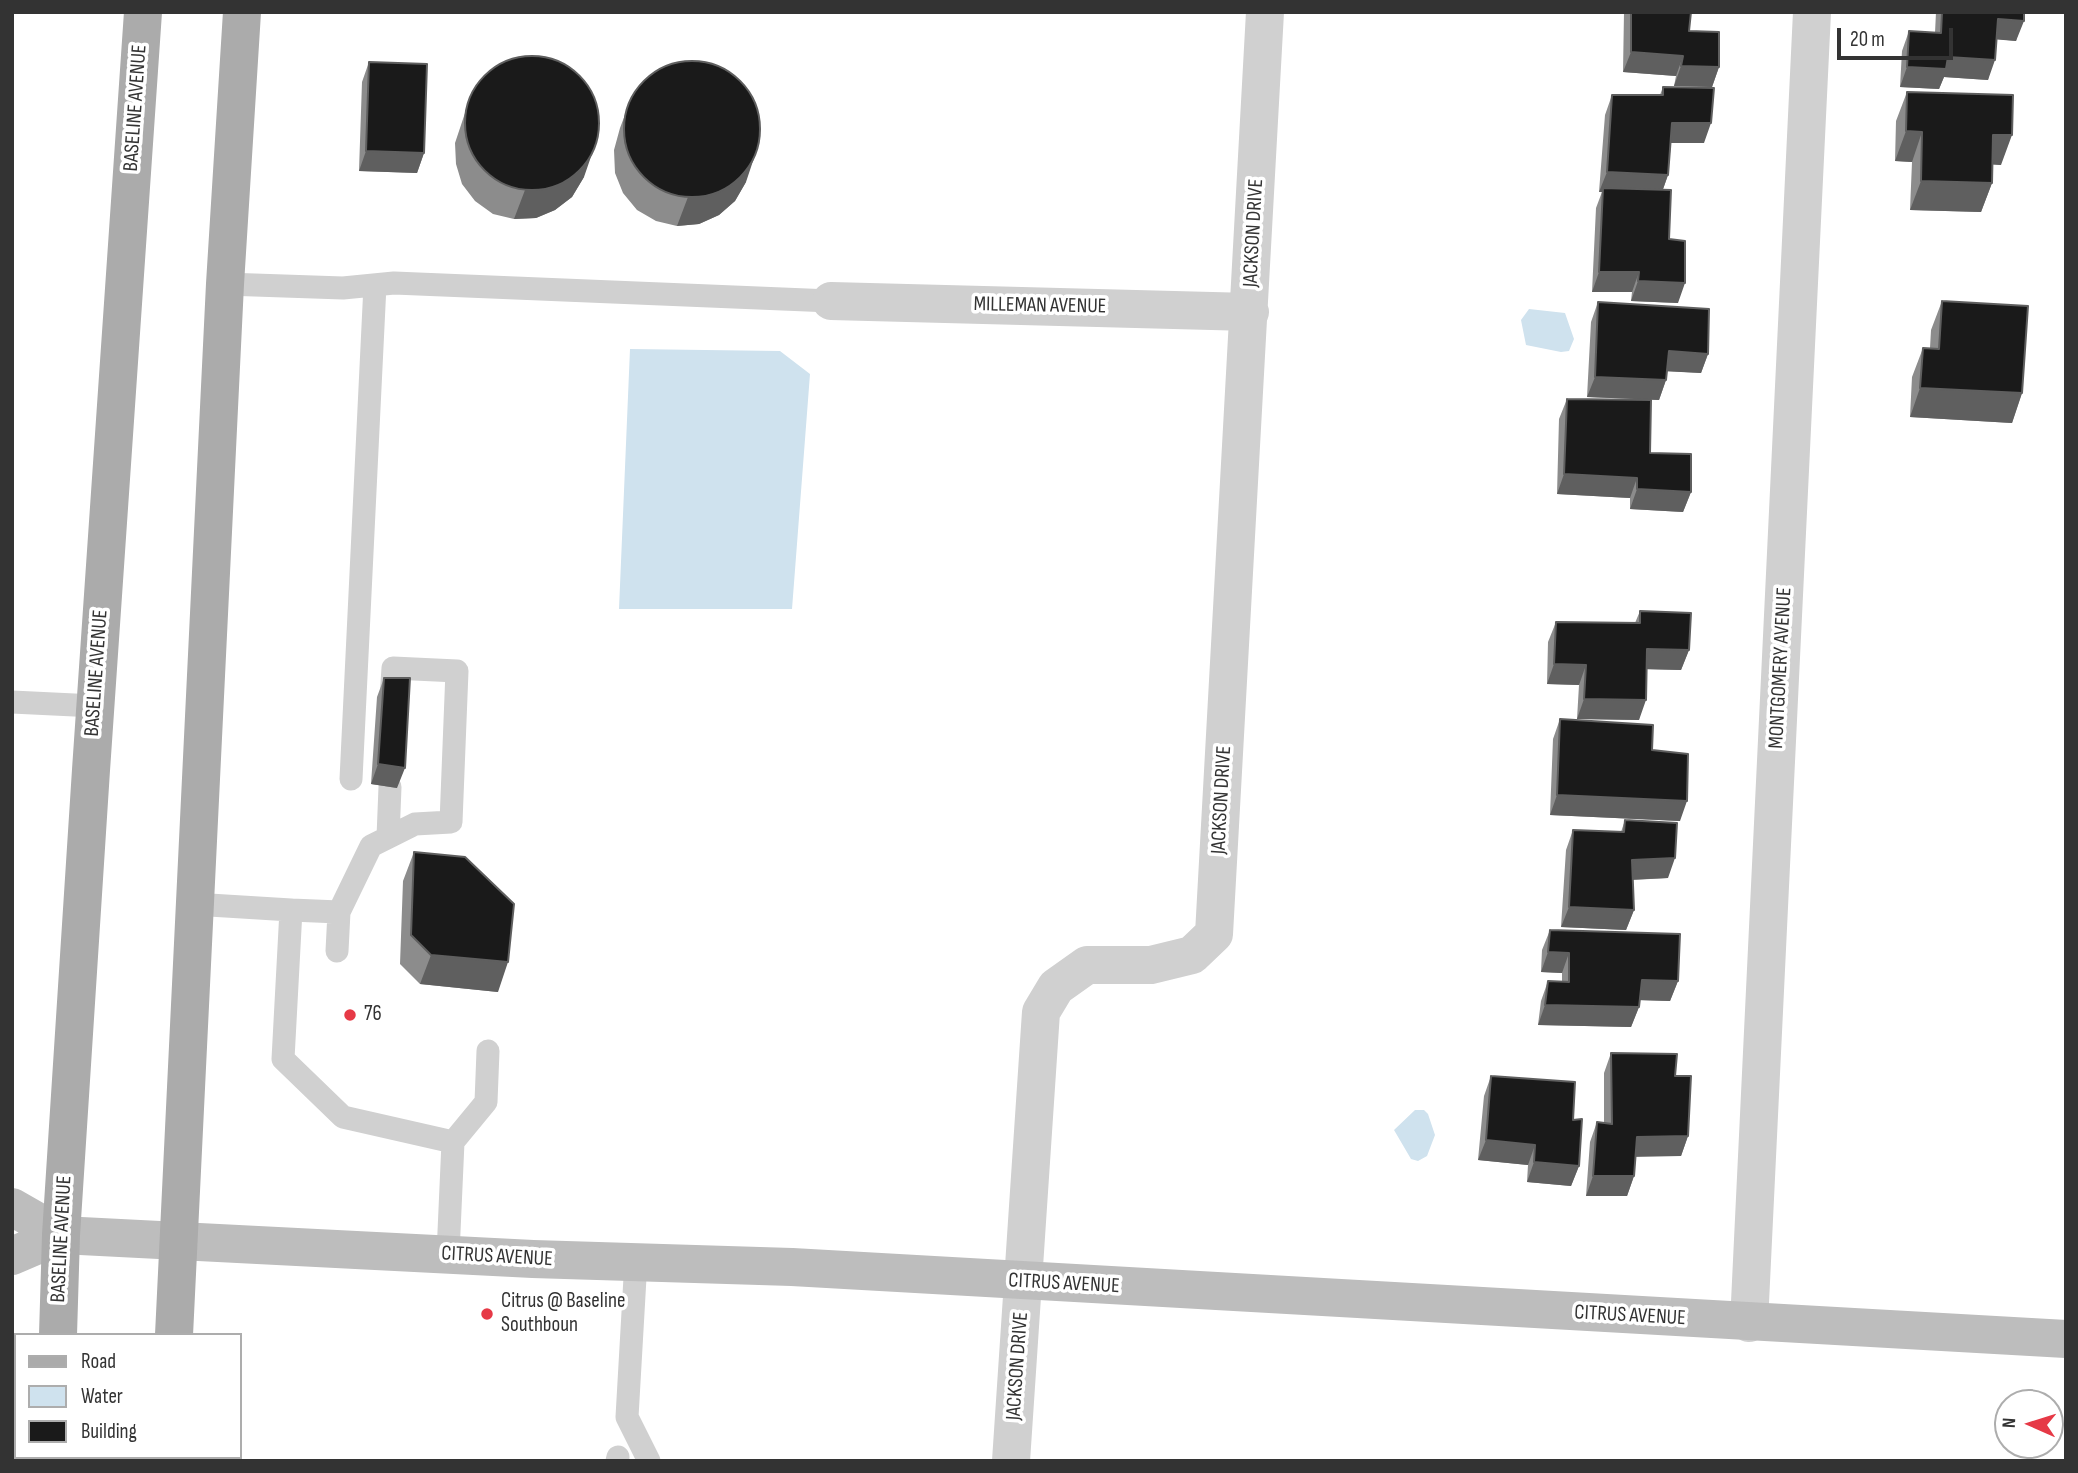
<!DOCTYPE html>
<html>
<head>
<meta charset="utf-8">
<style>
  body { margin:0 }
  #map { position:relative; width:2078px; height:1473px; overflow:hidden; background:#fff; font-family:"Sofia Sans Condensed",sans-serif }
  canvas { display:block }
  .frame { position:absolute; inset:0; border:14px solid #333; pointer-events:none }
  .legend { position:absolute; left:14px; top:1333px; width:228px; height:126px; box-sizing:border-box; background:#fff; border:2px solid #adadad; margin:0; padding:9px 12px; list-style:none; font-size:21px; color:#333 }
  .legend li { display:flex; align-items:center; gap:14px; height:35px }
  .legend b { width:35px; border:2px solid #adadad }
  .north { position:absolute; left:1994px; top:1389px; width:70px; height:70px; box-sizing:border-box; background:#fff; border:2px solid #adadad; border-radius:50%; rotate:273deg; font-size:19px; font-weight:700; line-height:28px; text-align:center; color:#333 }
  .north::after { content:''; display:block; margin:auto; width:24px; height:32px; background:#e63946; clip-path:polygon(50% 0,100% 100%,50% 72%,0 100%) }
  .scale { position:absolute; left:1837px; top:28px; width:116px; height:32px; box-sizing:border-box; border:4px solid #333; border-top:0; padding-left:9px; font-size:21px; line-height:24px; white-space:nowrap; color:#333; -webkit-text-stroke:5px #fff; paint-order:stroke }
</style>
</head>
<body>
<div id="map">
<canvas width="2078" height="1473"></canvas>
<div class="frame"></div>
<ul class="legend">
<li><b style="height:9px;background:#ababab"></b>Road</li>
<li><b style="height:19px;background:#cfe2ee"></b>Water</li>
<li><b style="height:19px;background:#1a1a1a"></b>Building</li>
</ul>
<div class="north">N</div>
<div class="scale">20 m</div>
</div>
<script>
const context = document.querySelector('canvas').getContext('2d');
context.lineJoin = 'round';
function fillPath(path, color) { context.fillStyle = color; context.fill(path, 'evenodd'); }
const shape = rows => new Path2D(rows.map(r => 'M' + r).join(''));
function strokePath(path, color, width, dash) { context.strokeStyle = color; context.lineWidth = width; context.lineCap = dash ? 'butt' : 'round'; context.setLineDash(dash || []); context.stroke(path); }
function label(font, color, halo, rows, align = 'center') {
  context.font = font + ' "Sofia Sans Condensed",sans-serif'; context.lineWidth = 7; context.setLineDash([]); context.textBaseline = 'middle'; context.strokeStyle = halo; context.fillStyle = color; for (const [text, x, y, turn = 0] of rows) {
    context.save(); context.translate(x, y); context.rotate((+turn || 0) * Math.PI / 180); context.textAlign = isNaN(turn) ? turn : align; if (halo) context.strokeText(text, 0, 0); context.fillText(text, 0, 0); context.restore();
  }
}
fillPath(shape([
  [1529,309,1565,313,1574,339,1569,351,1561,352,1526,345,1521,320],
  [630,349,780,351,810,374,792,609,619,609],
  [1415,1110,1424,1110,1428,1114,1435,1135,1427,1156,1418,1161,1411,1159,1394,1130]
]), '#cfe2ee');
strokePath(shape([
  [225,284,343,288,394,283,831,301],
  [12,702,95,706],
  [351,779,375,285],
  [388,837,390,787],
  [193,904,291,910,283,1059,343,1117,453,1142,448,1254],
  [291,910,339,912],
  [337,951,339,912,371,846,415,824,451,822,457,671,393,668,391,698],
  [453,1142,486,1102,488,1051],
  [636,1260,627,1417,649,1461],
  [617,1461,618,1457]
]), '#d0d0d0', 23);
strokePath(shape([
  [831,301,1250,312],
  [1749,1323,1812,12],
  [1011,1461,1041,1012,1056,987,1087,965,1151,965,1192,955,1214,934,1265,12]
]), '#d0d0d0', 38);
strokePath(shape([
  [12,1207,61,1235,533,1259,792,1267,2066,1339],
  [12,1256,61,1235]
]), '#bdbdbd', 38);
strokePath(shape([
  [58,1335,61,1235,91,770,143,12],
  [174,1335,225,284,242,12],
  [54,1461,54,1457],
  [167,1461,167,1457]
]), '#ababab', 38);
fillPath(shape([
  [1624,12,1691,12,1689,31,1719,67,1712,87,1674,86,1676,76,1623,72],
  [1936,12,2024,12,2016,41,1997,39,1988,80,1944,77,1939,89,1900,87,1902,51,1909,31,1935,33],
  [369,62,424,153,417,173,359,171,362,82],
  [1663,87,1704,143,1671,143,1668,175,1663,189,1678,303,1631,301,1632,292,1592,292,1596,208,1602,192,1599,192,1605,115,1612,95,1660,95],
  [472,92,584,177,572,197,555,210,536,218,514,219,493,214,475,201,462,184,456,164,455,143],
  [1907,92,2001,165,1992,164,1992,183,1981,212,1910,210,1912,162,1895,161,1896,121],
  [631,99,746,182,735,201,719,215,699,224,677,226,656,221,637,210,623,193,615,173,614,150,620,128],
  [1942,301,2022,393,2012,423,1910,417,1912,377,1923,348,1930,348,1931,330],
  [1598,302,1708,354,1701,373,1667,371,1666,380,1659,400,1587,397,1591,322],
  [1567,399,1650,453,1691,492,1683,512,1630,509,1630,498,1557,494,1559,419],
  [1640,611,1689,650,1681,670,1646,669,1639,720,1577,719,1579,685,1547,684,1548,642,1556,622,1635,623],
  [384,678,397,788,371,784,377,697],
  [1560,719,1652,750,1680,821,1550,815,1553,739],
  [1625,820,1668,878,1633,880,1634,910,1626,930,1561,927,1566,850,1573,830,1621,832],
  [414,852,498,992,420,984,400,964,403,881],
  [1550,930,1678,981,1670,1001,1640,1000,1639,1007,1631,1027,1538,1025,1541,1001,1548,981,1562,982,1562,973,1541,972,1542,950],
  [1611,1053,1675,1076,1688,1136,1681,1156,1636,1156,1634,1176,1627,1196,1586,1196,1590,1142,1597,1122,1604,1123,1604,1073],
  [1491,1076,1573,1120,1579,1166,1571,1186,1527,1182,1528,1165,1478,1160,1484,1096]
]), '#8c8c8c');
fillPath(shape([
  [1998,19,2024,21,2016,41,1991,39],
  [1631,52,1683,56,1676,76,1623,72],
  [1948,57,1995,60,1988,80,1944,77,1939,89,1900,87,1907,67],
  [1681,66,1719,67,1712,87,1674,86],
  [1672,123,1711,123,1704,143,1665,143],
  [1906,131,1922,132,1912,162,1895,161],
  [1993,135,2012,135,2001,165,1982,164],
  [594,148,584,177,572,197,555,210,536,218,514,219,525,190],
  [366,151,424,153,417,173,359,171],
  [756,152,746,182,735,201,719,215,699,224,677,226,688,197],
  [1607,172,1668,175,1661,195,1603,188,1602,192,1599,192],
  [1921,181,1992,183,1981,212,1910,210],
  [1599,272,1639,272,1632,292,1592,292],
  [1638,281,1685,283,1678,303,1631,301],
  [1669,351,1708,354,1701,373,1661,371],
  [1595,377,1666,380,1659,400,1587,397],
  [1920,388,2022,393,2012,423,1910,417],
  [1564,474,1637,478,1630,498,1557,494],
  [1637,489,1691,492,1683,512,1630,509],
  [1647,649,1689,650,1681,670,1639,669],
  [1554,664,1586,665,1579,685,1547,684],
  [1584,699,1646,700,1639,720,1577,719],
  [378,764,405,768,397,788,371,784],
  [1557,795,1687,801,1680,821,1550,815],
  [1675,858,1668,878,1625,880,1632,860],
  [1569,907,1634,910,1626,930,1561,927],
  [1548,952,1569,953,1562,973,1541,972],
  [431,955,508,962,498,992,420,984],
  [1642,980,1678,981,1670,1001,1635,1000],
  [1545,1005,1639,1007,1631,1027,1538,1025],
  [1688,1136,1681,1156,1630,1157,1637,1137],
  [1486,1140,1535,1145,1528,1165,1478,1160],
  [1534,1162,1579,1166,1571,1186,1527,1182],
  [1593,1176,1634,1176,1627,1196,1586,1196]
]), '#5f5f5f');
const building = shape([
  [1631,12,1691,12,1689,31,1719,32,1719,67,1681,66,1683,56,1631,52,1631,12],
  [1942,12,2024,12,2024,21,1998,19,1995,60,1948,57,1946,69,1907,67,1909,31,1941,33,1942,12],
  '465 123a67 67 0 1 1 134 0a67 67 0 1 1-134 0Z',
  '624 129a68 68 0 1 1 136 0a68 68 0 1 1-136 0Z',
  [369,62,427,64,424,153,366,151,369,62],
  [1663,87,1714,88,1711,123,1672,123,1668,175,1607,172,1612,95,1663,95,1663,87],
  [1907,92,2013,95,2012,135,1993,135,1992,183,1921,181,1922,132,1906,131,1907,92],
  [1603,188,1671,190,1669,239,1685,241,1685,283,1638,281,1639,272,1599,272,1603,188],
  [1942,301,2028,306,2022,393,1920,388,1923,348,1939,349,1942,301],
  [1598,302,1709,309,1708,354,1669,351,1666,380,1595,377,1598,302],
  [1567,399,1651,400,1650,453,1691,454,1691,492,1637,489,1637,478,1564,474,1567,399],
  [1640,611,1691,613,1689,650,1647,649,1646,700,1584,699,1586,665,1554,664,1556,622,1640,623,1640,611],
  [384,678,410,678,405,768,378,764,384,678],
  [1560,719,1653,725,1652,750,1688,754,1687,801,1557,795,1560,719],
  [1625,820,1677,823,1675,858,1632,860,1634,910,1569,907,1573,830,1624,832,1625,820],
  [414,852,465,857,514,904,508,962,431,955,411,935,414,852],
  [1550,930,1680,934,1678,981,1642,980,1639,1007,1545,1005,1548,981,1569,982,1569,953,1548,952,1550,930],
  [1611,1053,1677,1054,1675,1076,1691,1076,1688,1136,1637,1137,1634,1176,1593,1176,1597,1122,1612,1124,1611,1053],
  [1491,1076,1575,1082,1573,1120,1582,1119,1579,1166,1534,1162,1535,1145,1486,1140,1491,1076]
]);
fillPath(building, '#1a1a1a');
strokePath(building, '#5f5f5f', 2);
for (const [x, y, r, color] of [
  [350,1015,7,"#e63946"],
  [487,1314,7,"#e63946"]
]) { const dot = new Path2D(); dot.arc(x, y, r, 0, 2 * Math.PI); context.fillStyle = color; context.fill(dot); strokePath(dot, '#fff', 2.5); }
label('21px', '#333', '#fff', [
  ["BASELINE AVENUE",136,108,-86],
  ["JACKSON DRIVE",1254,233,-87],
  ["MILLEMAN AVENUE",1040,306,1],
  ["MONTGOMERY AVENUE",1781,668,-87],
  ["BASELINE AVENUE",97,673,-86],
  ["JACKSON DRIVE",1222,800,-87],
  ["BASELINE AVENUE",62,1239,-87],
  ["CITRUS AVENUE",497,1257,3],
  ["CITRUS AVENUE",1064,1284,3],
  ["CITRUS AVENUE",1630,1316,3],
  ["JACKSON DRIVE",1018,1366,-86]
]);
label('21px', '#333', '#fff', [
  ["76",364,1015],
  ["Citrus @ Baseline",501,1302],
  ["Southboun",501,1326]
], 'left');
</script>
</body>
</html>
